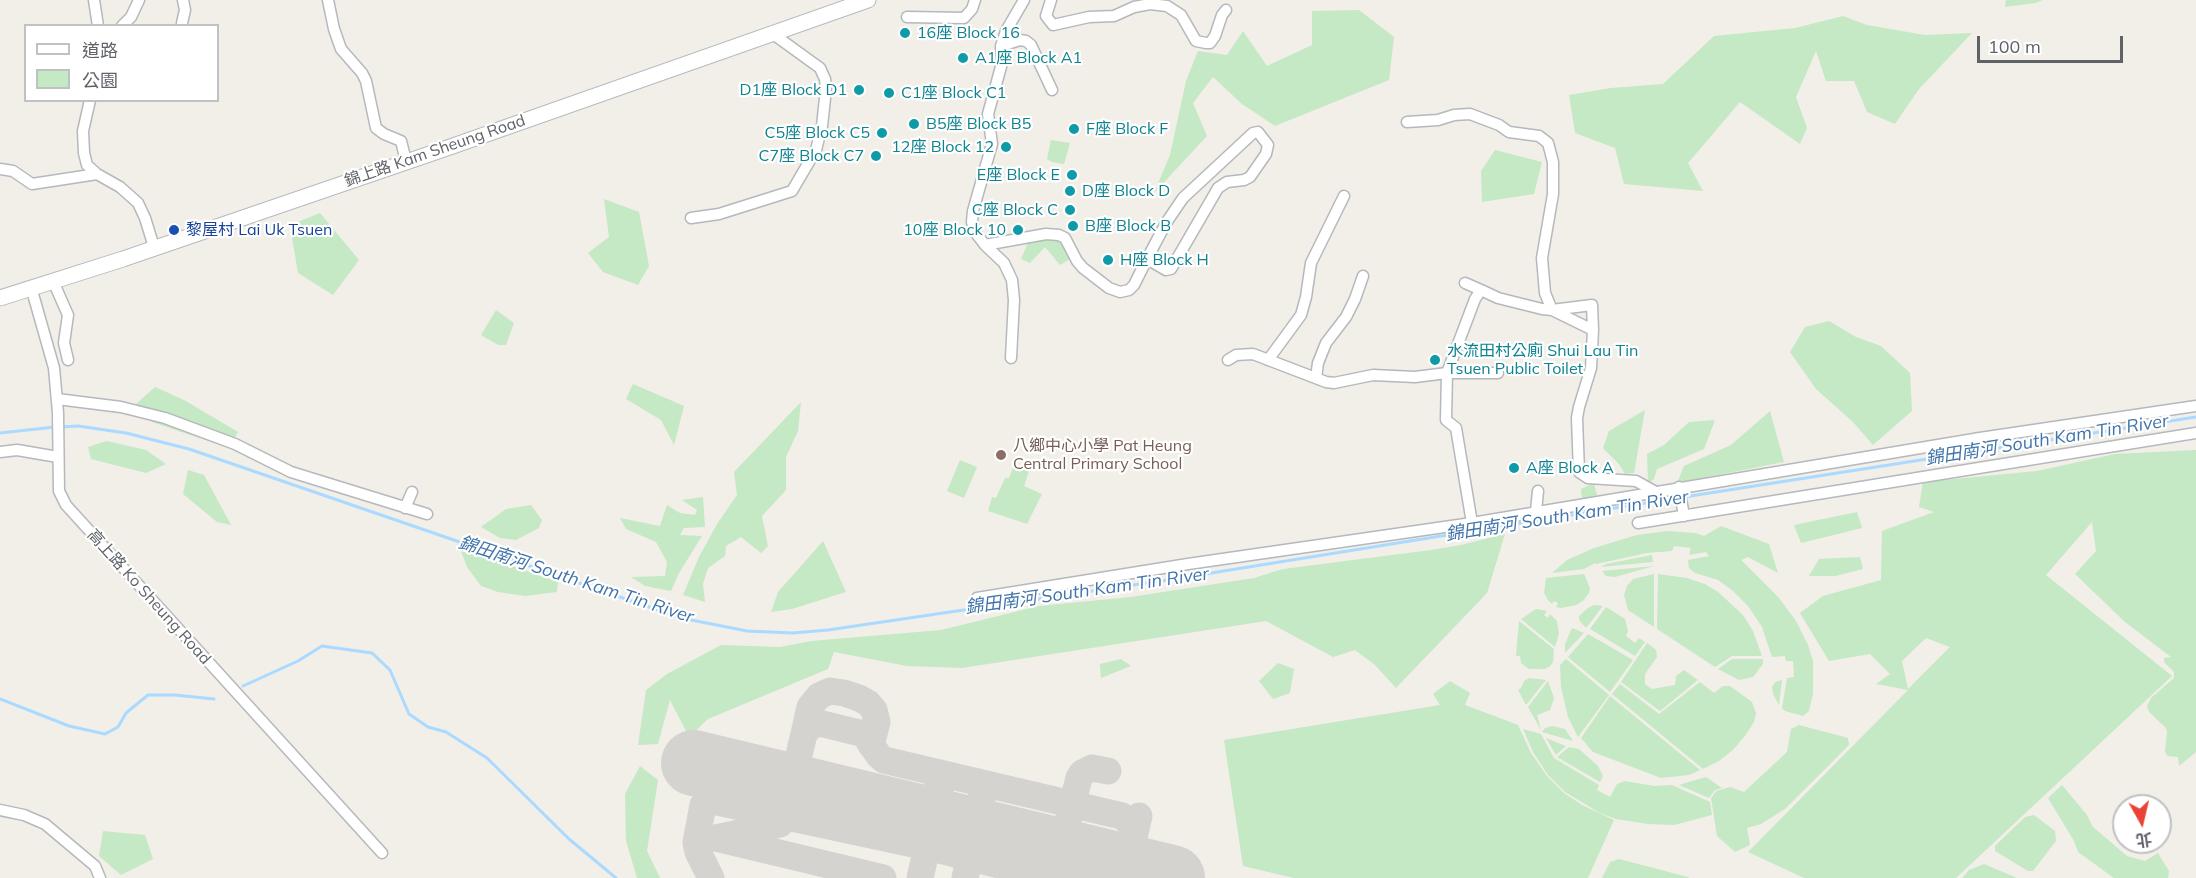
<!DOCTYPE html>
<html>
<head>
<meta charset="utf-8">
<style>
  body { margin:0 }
  #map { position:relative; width:2196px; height:878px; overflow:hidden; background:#f1efe8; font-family:Mulish,"Noto Sans TC",sans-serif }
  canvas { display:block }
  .legend { position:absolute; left:24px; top:24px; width:195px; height:78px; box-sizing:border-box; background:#fff; border:2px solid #bfc1c3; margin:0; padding:8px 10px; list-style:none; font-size:18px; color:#5f6368 }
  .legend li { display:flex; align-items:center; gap:12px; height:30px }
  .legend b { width:30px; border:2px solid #bfc1c3 }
  .north { position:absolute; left:2112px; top:794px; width:60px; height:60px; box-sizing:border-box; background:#fff; border:2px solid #bfc1c3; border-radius:50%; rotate:172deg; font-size:16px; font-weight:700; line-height:24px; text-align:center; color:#5f6368 }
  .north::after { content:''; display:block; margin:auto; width:21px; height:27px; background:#ea4335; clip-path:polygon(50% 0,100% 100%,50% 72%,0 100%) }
  .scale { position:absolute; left:1977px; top:36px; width:146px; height:27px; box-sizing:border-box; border:3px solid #5f6368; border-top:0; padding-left:8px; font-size:18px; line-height:21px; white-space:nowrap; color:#5f6368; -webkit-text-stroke:4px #fff; paint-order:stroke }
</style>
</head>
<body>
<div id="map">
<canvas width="2196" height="878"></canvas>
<ul class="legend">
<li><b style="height:8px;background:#fff"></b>道路</li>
<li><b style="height:16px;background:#c5e8c5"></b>公園</li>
</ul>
<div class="north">北</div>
<div class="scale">100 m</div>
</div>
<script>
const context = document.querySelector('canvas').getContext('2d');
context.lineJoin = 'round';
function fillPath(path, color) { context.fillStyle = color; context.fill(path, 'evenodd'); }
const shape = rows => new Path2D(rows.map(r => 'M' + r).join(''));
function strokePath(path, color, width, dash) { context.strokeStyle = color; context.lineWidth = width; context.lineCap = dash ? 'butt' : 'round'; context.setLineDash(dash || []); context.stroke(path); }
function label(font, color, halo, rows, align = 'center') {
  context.font = font + ' Mulish,"Noto Sans TC",sans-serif'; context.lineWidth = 4.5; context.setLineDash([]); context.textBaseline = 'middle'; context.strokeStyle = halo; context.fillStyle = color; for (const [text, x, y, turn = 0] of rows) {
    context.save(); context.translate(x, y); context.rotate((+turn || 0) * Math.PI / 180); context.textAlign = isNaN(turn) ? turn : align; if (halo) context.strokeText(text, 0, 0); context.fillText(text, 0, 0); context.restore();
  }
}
fillPath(shape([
  [2006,0,2043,0,2035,3,2005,7],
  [1359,10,1394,37,1389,80,1275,126,1242,104,1213,77,1193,103,1207,136,1154,193,1170,155,1186,81,1198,51,1227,55,1243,31,1267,66,1312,45,1312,11],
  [1843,16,1867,25,1925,35,1972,33,1919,89,1895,124,1867,112,1854,81,1826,81,1816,51,1796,97,1807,128,1800,144,1740,102,1688,163,1703,191,1624,184,1615,148,1575,133,1569,95,1611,88,1663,84,1714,36,1795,28],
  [1051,140,1070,143,1064,164,1052,162,1047,159],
  [1495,150,1542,162,1534,194,1482,202,1481,171],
  [604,199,639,212,649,266,638,285,603,272,588,253,609,237],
  [320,213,359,260,333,295,298,273,290,225],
  [1049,237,1065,242,1070,259,1060,265,1045,247,1030,263,1021,259,1030,238],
  [496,310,514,323,506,345,498,345,481,335],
  [1829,321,1856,337,1881,346,1910,373,1912,411,1873,445,1853,422,1816,389,1790,352,1805,327],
  [633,384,684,406,674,445,661,420,626,399],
  [155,387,184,400,238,432,229,448,152,422,136,404],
  [801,402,798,431,786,457,786,490,762,516,768,546,761,553,741,537,726,546,725,556,708,568,703,584,705,602,683,595,699,557,717,524,737,495,734,472],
  [1645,410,1634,473,1625,474,1619,464,1603,448,1609,431],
  [1770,411,1784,462,1677,483,1684,466,1731,445],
  [1715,420,1704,449,1657,469,1654,479,1648,483,1647,454,1664,445,1689,422],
  [107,441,146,450,166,464,146,473,91,459,88,447],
  [2196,450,2196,752,2179,766,2178,757,2167,756,2165,751,2167,732,2166,728,2149,712,2147,706,2151,698,2174,678,2174,672,2164,662,2164,658,2171,657,2125,622,2075,574,2096,551,2092,522,2046,575,2172,676,1956,878,1804,878,1748,852,1908,690,1876,684,1890,674,1870,654,1829,661,1800,613,1823,596,1881,580,1882,531,1934,512,1919,507,1923,482,2037,471,2115,454],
  [1926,638,1950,647,1908,689,1902,661],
  [960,460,977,467,964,498,947,491],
  [1014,465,1029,471,1024,486,1042,494,1027,524,988,511,992,497,996,498,1005,478,1009,478],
  [188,470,204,475,231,525,217,522,183,494],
  [1594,483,1597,495,1582,500,1581,489],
  [703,497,705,527,684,528,680,535,702,536,679,573,671,591,645,586,631,577,665,576,667,562,656,542,626,529,620,518,660,526,667,505,680,513,695,515,697,510,682,500],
  [531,505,542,520,539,528,516,540,500,538,481,527,506,509],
  [1857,512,1862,528,1801,543,1794,525],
  [1721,526,1769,544,1778,573,1748,557,1741,560,1779,598,1796,621,1808,645,1813,661,1813,694,1809,711,1803,716,1785,711,1782,708,1787,678,1794,677,1793,661,1786,661,1785,656,1772,657,1762,627,1748,606,1733,591,1718,580,1695,573,1689,568,1688,560,1709,556,1706,552,1689,555,1691,548,1674,546,1672,551,1647,553,1596,564,1595,563,1584,569,1552,573,1567,560,1594,548,1637,535,1667,531,1695,533,1704,536],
  [1505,534,1487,593,1396,688,1375,665,1355,650,1333,657,1266,621,962,668,907,666,834,652,828,669,708,719,689,737,670,700,658,744,638,745,646,690,667,674,721,645,780,647,811,641,941,630,1039,606,1131,597,1254,578,1283,569,1431,550,1461,545],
  [823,541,846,592,792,609,771,612,778,592],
  [461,551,490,558,558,582,557,592,525,596,498,592,481,586,467,567],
  [1652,555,1653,562,1601,567,1606,564],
  [1860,557,1863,569,1835,576,1809,576,1819,559],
  [1654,566,1615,577,1606,576,1602,571],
  [1584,574,1590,588,1589,593,1584,600,1576,605,1561,608,1556,607,1558,603,1554,601,1552,604,1548,600,1544,593,1546,578],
  [1654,574,1654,627,1628,610,1624,595,1627,586,1633,579],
  [1658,574,1687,578,1705,584,1718,592,1743,615,1753,631,1762,656,1732,656,1715,667,1657,629],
  [1594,605,1603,606,1586,628,1579,620,1579,616,1588,608],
  [1606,607,1625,619,1628,631,1626,636,1635,643,1639,638,1645,642,1635,656,1590,629],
  [1536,609,1547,611,1544,615,1548,618,1550,614,1557,621,1559,634,1555,647,1521,619],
  [1519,621,1554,649,1553,662,1550,666,1545,669,1529,669,1521,663,1520,656,1516,656],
  [1572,628,1584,633,1565,653,1565,644],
  [1588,634,1633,660,1610,692,1568,657],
  [1647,643,1656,650,1657,657,1645,674,1645,684,1652,689,1675,685,1676,676,1684,670,1698,680,1660,711,1621,682],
  [1121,659,1131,666,1101,678,1100,664],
  [1566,659,1609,695,1578,737,1568,717,1561,687,1560,665],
  [1732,659,1763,659,1763,664,1753,677,1739,680,1718,669],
  [1278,663,1294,669,1290,693,1273,699,1259,681],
  [1529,678,1546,680,1526,705,1518,690,1521,688,1524,681],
  [1782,680,1779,705,1773,694,1772,687,1775,682],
  [1450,681,1470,693,1465,705,1518,725,1531,753,1547,776,1564,793,1582,805,1614,820,1588,878,1294,878,1243,866,1224,740,1440,705,1433,694],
  [1548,681,1554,698,1550,710,1537,715,1541,730,1528,707],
  [1700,682,1714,693,1723,686,1730,686,1752,702,1756,713,1754,722,1745,736,1733,750,1719,761,1703,769,1612,694,1620,684,1659,714],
  [1610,696,1700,770,1689,775,1661,778,1593,752,1581,738],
  [1799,725,1848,738,1849,745,1785,809,1761,824,1747,828,1750,845,1735,852,1717,836,1711,798,1716,791,1730,787,1744,792,1787,752,1791,729],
  [1552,726,1565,729,1573,741,1542,732,1545,728],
  [1523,729,1541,734,1554,758,1599,785,1597,790,1610,797,1617,784,1625,781,1654,786,1672,785,1710,802,1712,815,1674,825,1648,824,1616,819,1600,813,1565,792,1548,775,1533,752],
  [1546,738,1566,746,1556,755],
  [1569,747,1579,749,1598,766,1603,776,1600,782,1557,757],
  [640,766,658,780,647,851,660,878,637,878,626,841,625,794],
  [1706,777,1722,788,1715,790,1709,798,1679,785],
  [2062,785,2087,815,2093,827,2127,856,2145,861,2158,853,2169,871,2168,878,2114,878,2078,852,2074,841,2048,798],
  [2034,815,2055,831,2056,841,2033,871,2028,871,1995,851,1995,846,2025,817],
  [103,831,145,835,153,859,121,875,99,856],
  [1619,859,1688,877,1689,878,1602,878,1610,862],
  [1984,864,2017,878,1962,878,1969,870]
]), '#c5e8c5');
strokePath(shape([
  [61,427,78,426,126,433,189,449,681,618,747,631,793,633,828,630,1174,579,1677,498],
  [0,433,55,427],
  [1684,497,2196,417],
  [243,686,298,661,322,646,372,653,390,670,409,714,428,727,446,732,487,758,569,839,616,878],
  [0,699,69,726,105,734,118,727,126,713,148,695,175,695,214,699]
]), '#aadaff', 3);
strokePath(shape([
  [804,734,810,707,819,696,830,691,844,693,859,698,868,703,874,710,877,722,871,745],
  [810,818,867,805],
  [1068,821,1079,778,1082,773,1092,768,1108,771],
  [697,837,703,805,708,800,927,847,1035,874,1039,878],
  [716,838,780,824,784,820,795,801,797,788,795,771,804,734,812,724,823,724,864,734,879,756,884,760,1122,816,1133,826,1134,831],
  [1127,867,1139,816],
  [711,878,698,852,696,843,697,837,716,838,883,878],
  [920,878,940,791,939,783,932,771],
  [965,878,982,799,981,790,975,781]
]), '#d4d3d0', 27);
strokePath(shape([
  [694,763,1172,878]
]), '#d4d3d0', 66);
const street = shape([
  [94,0,98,26],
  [328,0,334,29,341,49,362,73,366,81,376,128,384,134,401,141,406,161],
  [1051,0,1046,16,1053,25,1089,17,1114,16,1134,7,1150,4,1167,6,1181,15,1196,41,1206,43,1210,43,1215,36,1222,15,1226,10],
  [907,17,964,18,972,9,975,0],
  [182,23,185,10,183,0],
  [122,26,131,17,139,0],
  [1001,46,1020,40,1026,41,1031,45,1052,90],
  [90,100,83,131,84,153,87,165,97,174,120,187,138,203,145,218,154,247],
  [1407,122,1438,120,1454,115,1470,114,1499,125,1509,132,1539,136,1548,143,1553,162,1553,194,1542,258,1545,293,1552,310,1593,330,1591,368,1579,407,1577,418,1579,472,1588,478,1636,481,1654,491],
  [0,169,13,171,32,184,97,174],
  [691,218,719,214,792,191,816,150,822,126,826,89,825,79,820,68,773,34],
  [985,245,1046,234,1059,235,1065,238,1077,261,1083,268,1109,288,1120,292,1129,290,1134,285,1147,259,1166,223,1183,198,1253,133,1258,132,1268,145,1266,154,1250,177,1244,180,1227,182,1218,188,1171,269,1166,270,1147,259],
  [53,281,68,315,64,343,68,360],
  [1465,283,1481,290],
  [31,287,54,368,58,413,59,491,66,505,382,853],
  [1011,358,1014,300,1012,280,1004,263,985,245,975,232,972,222,973,211,992,144,988,114,1002,63,1001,46,1006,31,1024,0],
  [1228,360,1236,355,1253,354,1326,382,1334,383,1373,375,1415,377,1447,373,1498,373],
  [1268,360,1301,315,1306,297,1311,263,1344,196],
  [1316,378,1318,363,1326,343,1346,317,1355,299,1363,276],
  [57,399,121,407,165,418,235,444,291,472,427,514],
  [0,452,17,450,58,457],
  [1679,487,1684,516],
  [405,508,412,492],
  [1536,511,1538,491],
  [1472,523,1456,428,1446,420,1447,373,1475,299,1481,290,1498,298,1542,309,1552,310,1592,305,1593,330],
  [1638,523,2196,433],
  [977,598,1188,564,1472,523,1980,438,2196,406],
  [0,810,24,815,45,824,95,866,100,878]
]);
const secondary = shape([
  [0,298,123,259,450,147,868,0]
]);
strokePath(street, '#b5b8bc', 13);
strokePath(secondary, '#b6babf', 17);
strokePath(street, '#fff', 10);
strokePath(secondary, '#fff', 15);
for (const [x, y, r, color] of [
  [905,33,6,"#0f9aa8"],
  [963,58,6,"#0f9aa8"],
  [859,90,6,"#0f9aa8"],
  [889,93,6,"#0f9aa8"],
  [914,124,6,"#0f9aa8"],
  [1074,129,6,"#0f9aa8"],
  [882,133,6,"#0f9aa8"],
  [1006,147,6,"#0f9aa8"],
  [876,156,6,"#0f9aa8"],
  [1072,175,6,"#0f9aa8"],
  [1070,191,6,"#0f9aa8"],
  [1070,210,6,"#0f9aa8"],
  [1073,226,6,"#0f9aa8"],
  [174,230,6,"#1a4fb4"],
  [1018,230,6,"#0f9aa8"],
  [1108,260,6,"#0f9aa8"],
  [1435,360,6,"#0f9aa8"],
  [1001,455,6,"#8d6e63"],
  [1514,468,6,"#0f9aa8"]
]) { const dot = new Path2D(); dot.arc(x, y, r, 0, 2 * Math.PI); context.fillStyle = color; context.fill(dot); strokePath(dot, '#fff', 2); }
label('16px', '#0d838f', '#fff', [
  ["16座 Block 16",917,33],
  ["A1座 Block A1",975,58],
  ["D1座 Block D1",847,90,"right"],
  ["C1座 Block C1",901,93],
  ["B5座 Block B5",926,124],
  ["F座 Block F",1086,129],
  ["C5座 Block C5",870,133,"right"],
  ["12座 Block 12",994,147,"right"],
  ["C7座 Block C7",864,156,"right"],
  ["E座 Block E",1060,175,"right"],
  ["D座 Block D",1082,191],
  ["C座 Block C",1058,210,"right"],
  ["B座 Block B",1085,226],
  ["10座 Block 10",1006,230,"right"],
  ["H座 Block H",1120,260],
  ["水流田村公廁 Shui Lau Tin",1447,351],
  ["Tsuen Public Toilet",1447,369],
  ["A座 Block A",1526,468]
], 'left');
label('16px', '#5f6368', '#fff', [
  ["錦上路 Kam Sheung Road",435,151,-19],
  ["高上路 Ko Sheung Road",149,597,48]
]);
label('16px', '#164399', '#fff', [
  ["黎屋村 Lai Uk Tsuen",186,230]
], 'left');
label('16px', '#785e54', '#fff', [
  ["八鄉中心小學 Pat Heung",1013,446],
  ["Central Primary School",1013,464]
], 'left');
label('italic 18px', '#4174aa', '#fff', [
  ["錦田南河 South Kam Tin River",2047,440,-9],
  ["錦田南河 South Kam Tin River",1567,516,-9],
  ["錦田南河 South Kam Tin River",576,580,18],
  ["錦田南河 South Kam Tin River",1087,591,-8]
]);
</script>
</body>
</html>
